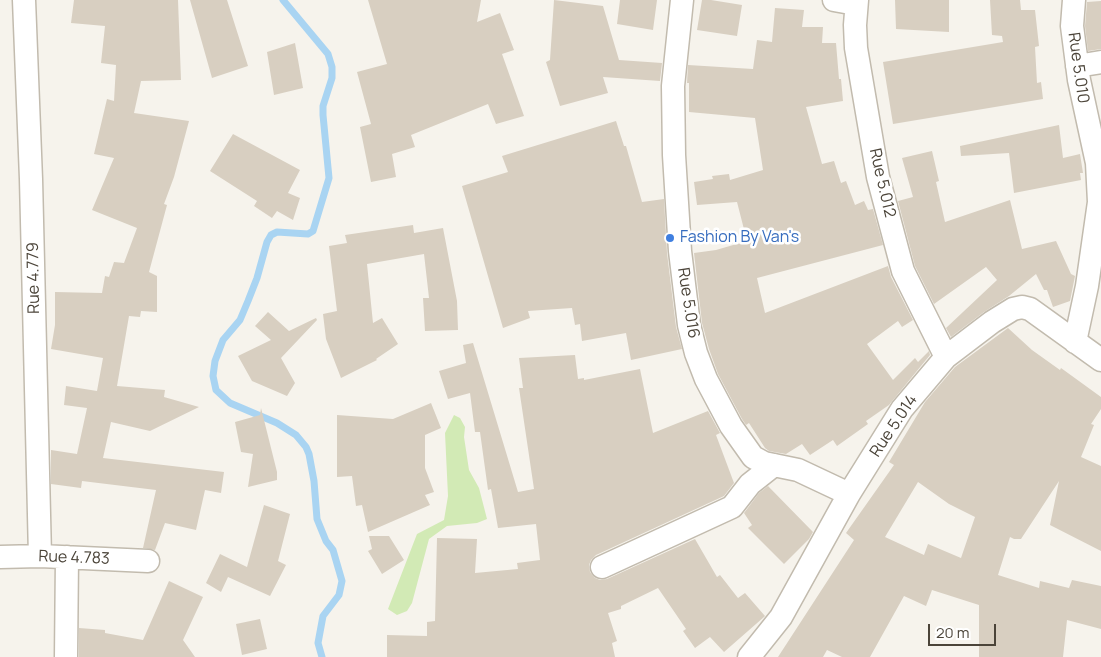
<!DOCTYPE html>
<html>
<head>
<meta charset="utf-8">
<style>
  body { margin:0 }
  #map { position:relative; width:1101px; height:657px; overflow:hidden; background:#f6f3ec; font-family:Manrope,sans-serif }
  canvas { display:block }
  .scale { position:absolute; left:928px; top:624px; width:68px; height:22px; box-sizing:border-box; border:2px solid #4b4439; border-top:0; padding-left:6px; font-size:15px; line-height:18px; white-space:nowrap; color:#4b4439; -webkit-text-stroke:4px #fff; paint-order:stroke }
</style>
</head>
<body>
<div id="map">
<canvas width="1101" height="657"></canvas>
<div class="scale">20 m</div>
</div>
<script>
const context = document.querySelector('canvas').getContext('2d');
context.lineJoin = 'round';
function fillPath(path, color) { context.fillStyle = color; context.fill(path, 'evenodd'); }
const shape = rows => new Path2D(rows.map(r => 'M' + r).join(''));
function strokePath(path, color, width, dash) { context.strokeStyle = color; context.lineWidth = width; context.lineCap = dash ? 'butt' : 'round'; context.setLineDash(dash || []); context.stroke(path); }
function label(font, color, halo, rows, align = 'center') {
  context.font = font + ' Manrope,sans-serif'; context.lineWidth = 5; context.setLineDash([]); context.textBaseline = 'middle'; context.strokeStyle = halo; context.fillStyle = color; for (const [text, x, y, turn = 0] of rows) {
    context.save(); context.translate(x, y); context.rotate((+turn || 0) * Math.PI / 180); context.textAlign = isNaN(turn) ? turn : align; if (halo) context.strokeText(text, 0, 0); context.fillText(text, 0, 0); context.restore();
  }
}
fillPath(shape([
  [454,415,460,418,465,427,464,437,469,470,479,488,487,519,477,523,447,526,429,539,412,603,407,611,397,615,388,609,417,534,444,520,448,496,445,433]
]), '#d2eab5');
strokePath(shape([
  [283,0,328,54,332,67,332,78,323,106,323,115,329,178,313,231,308,234,277,232,271,235,267,242,257,278,248,301,240,320,223,340,215,361,213,376,216,390,230,403,277,423,296,435,306,447,309,454,314,481,317,519,326,541,333,550,342,581,339,595,323,616,318,643,322,657]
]), '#a9d4f2', 7);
fillPath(shape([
  [74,0,178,0,181,80,141,81,134,113,189,121,174,177,164,204,167,205,149,272,157,276,157,312,141,311,140,317,129,316,117,386,165,390,164,397,199,407,150,431,111,422,103,458,224,472,221,493,205,490,196,530,165,523,155,550,143,548,156,490,82,481,81,488,51,484,51,450,77,454,87,408,64,405,66,386,97,391,103,358,51,349,55,325,55,292,102,293,105,276,109,277,114,262,124,263,137,228,92,210,114,158,94,154,107,99,114,101,116,65,101,63,105,26,71,23],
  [190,0,227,0,248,66,212,78],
  [368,0,481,0,477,22,500,13,514,50,502,54,524,116,496,124,488,104,411,135,415,147,392,154,396,177,371,182,360,127,371,124,357,72,387,64],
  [554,0,603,6,619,60,662,63,660,81,603,77,608,93,560,106,546,62,550,60],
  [620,0,657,0,653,30,617,24],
  [702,0,711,0,742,5,737,36,697,30],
  [895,0,949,0,949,32,896,29],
  [990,0,1020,0,1021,10,1035,10,1039,46,1035,47,1037,83,1041,82,1043,99,893,124,883,62,1003,42,1002,36,992,35],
  [1101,1,1101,49,1088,51,1085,26,1087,2],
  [775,8,804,10,802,27,823,27,822,43,836,43,839,79,841,79,843,101,806,107,822,164,834,161,841,183,846,181,855,205,864,201,868,210,873,209,883,245,757,278,765,313,888,266,891,277,913,320,902,327,898,321,867,344,893,380,915,358,918,362,929,351,930,355,889,405,866,421,868,424,837,446,833,440,810,455,802,444,786,454,769,451,765,448,749,423,746,425,742,419,718,374,709,349,702,323,694,253,716,250,747,241,737,202,697,205,694,182,713,179,712,176,729,174,730,180,763,170,755,118,689,112,689,83,687,83,688,65,753,69,757,40,772,42],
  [295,43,303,88,274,95,267,52],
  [616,121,624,146,626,146,642,202,664,199,667,253,676,327,682,349,631,360,626,333,582,341,580,324,575,325,572,308,528,311,530,318,503,328,462,186,508,172,502,156],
  [1059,125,1063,158,1080,154,1083,173,1080,173,1081,180,1014,193,1009,153,961,156,960,146],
  [233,134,300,170,288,193,300,198,293,220,277,211,272,218,254,206,257,201,210,171],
  [932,151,939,181,936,182,945,222,1010,200,1022,249,1056,241,1071,274,1075,276,1070,301,1053,307,1047,290,1044,290,1036,274,1009,296,984,312,951,337,946,328,997,280,986,267,934,304,915,266,898,201,913,197,902,158],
  [413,225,414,233,443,228,457,301,458,330,425,331,423,298,429,298,424,254,367,264,373,323,382,318,398,344,376,359,377,360,341,378,326,339,323,314,337,311,329,246,347,243,345,235],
  [268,312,289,331,316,318,317,320,281,358,295,383,287,396,252,381,238,356,271,340,255,326],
  [1008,328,1032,350,1060,370,1061,368,1101,397,1101,409,1091,424,1094,425,1081,457,1101,466,1101,551,1050,525,1059,481,1021,539,1014,539,1010,537,998,575,1039,588,1040,581,1069,588,1072,580,1101,586,1101,629,1067,620,1063,657,979,657,979,605,932,590,926,606,904,596,870,657,842,657,827,650,823,657,778,657,854,540,846,533,894,465,889,462,925,402,955,367],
  [918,482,949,504,975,517,961,558,928,544,924,555,885,537],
  [473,343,518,492,534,489,519,388,523,388,519,358,575,355,578,379,584,378,584,380,640,369,653,433,708,411,720,433,716,435,734,483,724,496,596,555,591,560,589,565,590,572,595,578,600,580,607,579,695,539,717,577,720,575,738,598,745,593,765,616,764,617,724,652,710,637,695,648,683,631,686,629,658,588,621,606,621,609,608,613,617,641,612,643,615,657,387,657,387,635,427,636,427,622,435,621,437,538,477,539,475,573,518,569,517,563,540,560,536,524,498,528,491,489,488,490,480,432,475,432,470,393,448,399,439,371,466,363,463,345],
  [431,403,441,428,425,435,425,468,434,492,425,495,430,505,368,532,362,505,356,506,352,476,337,477,337,415,393,419],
  [261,408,277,472,277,480,248,487,253,454,241,452,235,422,260,415],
  [768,486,813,532,809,539,784,564,748,528,752,525,744,513,759,493],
  [264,505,290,514,278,561,286,565,270,596,228,577,221,592,206,583,220,554,247,567],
  [369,536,389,536,404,560,382,574,368,551,372,549],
  [169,581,203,597,183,640,195,657,79,657,79,628,105,630,105,633,143,640],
  [260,619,267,649,242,655,236,624]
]), '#d8cfc1');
const minor = shape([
  [24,0,31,179,40,556],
  [682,0,673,86,674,155,680,251,689,325,696,353,706,379,731,426,753,457,764,463,798,470,849,494],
  [834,0,856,4],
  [857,0,855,25,856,48,878,177,903,271,946,357],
  [1074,0,1072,26,1079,80,1097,163,1099,202,1087,286,1075,342],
  [1077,66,1101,62],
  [0,557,40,556,148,561],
  [602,567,732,507,750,484,774,465],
  [66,657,67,557],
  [749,657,781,617,849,494,902,409,946,357,992,322,1013,309,1022,307,1030,309,1101,360]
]);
strokePath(minor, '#c2bbae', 25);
strokePath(minor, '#fff', 22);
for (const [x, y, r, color] of [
  [670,238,5,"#3f7fe0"]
]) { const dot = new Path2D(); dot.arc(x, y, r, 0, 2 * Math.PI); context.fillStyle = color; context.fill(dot); strokePath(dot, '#fff', 2); }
label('16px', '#4b4439', '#fff', [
  ["Rue 5.010",1078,68,82],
  ["Rue 5.012",882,183,77],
  ["Rue 4.779",34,278,-91],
  ["Rue 5.016",688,303,81],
  ["Rue 5.014",894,426,-56],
  ["Rue 4.783",74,558,2]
]);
label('16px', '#366cbe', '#fff', [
  ["Fashion By Van's",680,238]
], 'left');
</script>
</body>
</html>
